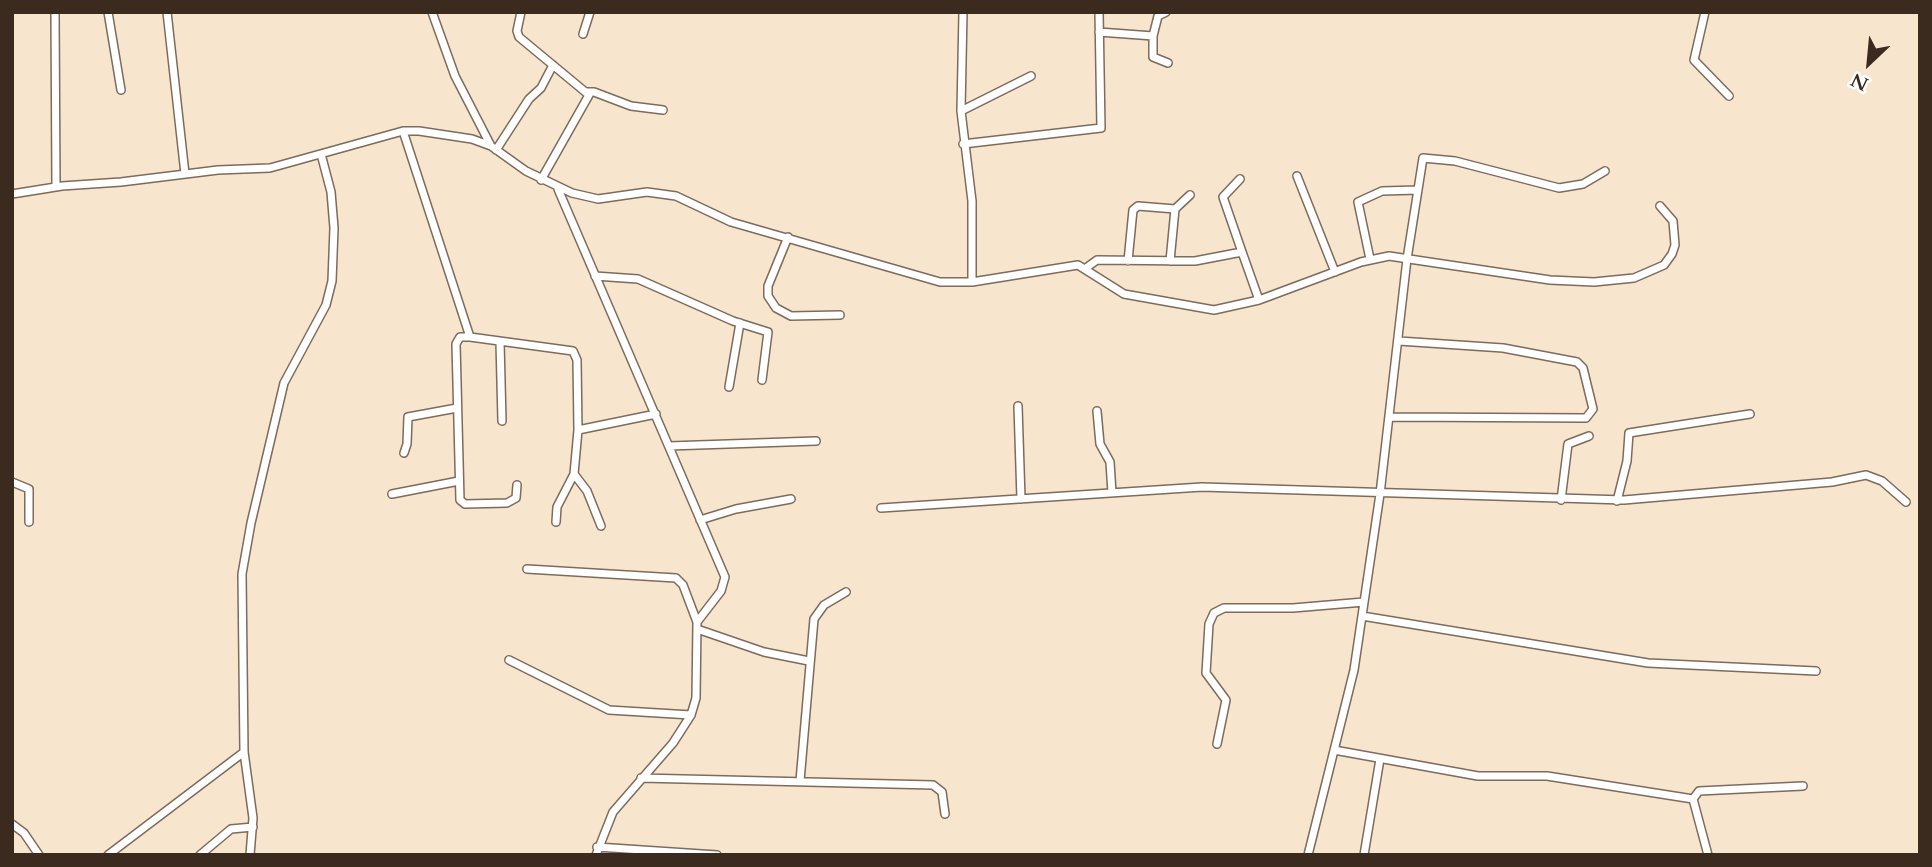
<!DOCTYPE html>
<html>
<head>
<meta charset="utf-8">
<style>
  body { margin:0 }
  #map { position:relative; width:1932px; height:867px; overflow:hidden; background:#f7e5ce; font-family:Cardo,serif }
  canvas { display:block }
  .frame { position:absolute; inset:0; border:14px solid #3b2a1e; pointer-events:none }
  .north { position:absolute; left:1834px; top:28px; width:70px; height:70px; -webkit-text-stroke:5px #fff; paint-order:stroke; rotate:206deg; font-size:19px; font-weight:700; line-height:28px; text-align:center; color:#3b2a1e }
  .north::after { content:''; display:block; margin:auto; width:24px; height:32px; background:#3b2a1e; clip-path:polygon(50% 0,100% 100%,50% 72%,0 100%) }
</style>
</head>
<body>
<div id="map">
<canvas width="1932" height="867"></canvas>
<div class="frame"></div>
<div class="north">N</div>
</div>
<script>
const context = document.querySelector('canvas').getContext('2d');
context.lineJoin = 'round';
const shape = rows => new Path2D(rows.map(r => 'M' + r).join(''));
function strokePath(path, color, width, dash) { context.strokeStyle = color; context.lineWidth = width; context.lineCap = dash ? 'butt' : 'round'; context.setLineDash(dash || []); context.stroke(path); }
const street = shape([
  [55,12,56,187],
  [108,12,121,90],
  [167,12,185,174],
  [432,12,455,76,491,146],
  [521,12,517,31,519,37,589,95,541,180],
  [963,12,961,111,972,201,972,282],
  [1705,12,1694,60,1729,96],
  [1099,32,1153,36,1158,16,1166,12],
  [583,34,590,12],
  [1153,36,1153,57,1168,63],
  [587,92,594,92,631,106,663,110],
  [961,111,1031,76],
  [403,131,470,337,573,351,577,360,578,430,656,414],
  [963,144,1101,128,1099,12],
  [496,150,529,99,541,88,553,65],
  [1297,176,1335,272],
  [1240,179,1223,197,1242,252],
  [558,189,725,577,721,591,697,622,696,698,691,715,673,743,613,812,596,855],
  [12,194,62,186,121,182,218,170,270,168,403,131,419,131,472,139,491,146,526,171,572,193,598,199,647,192,676,196,731,222,940,282,972,282,1078,265,1124,294,1214,310,1259,300,1361,262,1389,256,1550,280,1594,282,1634,278,1664,265,1672,254,1675,245,1673,221,1660,206],
  [788,237,768,286,768,296,776,308,791,316,840,315],
  [1370,259,1358,202,1382,191,1418,190],
  [1128,261,1133,210,1138,206,1175,209],
  [1170,261,1175,209,1190,195],
  [1086,268,1097,260,1195,261,1242,252,1259,300],
  [595,276,638,279,733,321,768,332,762,380],
  [470,337,460,337,456,344,460,500,465,504,507,503,516,498,517,485],
  [500,342,502,421],
  [729,387,740,323],
  [1018,406,1021,499],
  [1097,411,1100,444,1110,462,1112,493],
  [1390,417,1586,418,1593,409,1583,368,1577,362,1503,348,1399,341],
  [669,446,816,441],
  [404,453,407,444,408,417,457,408],
  [574,474,587,491,601,526],
  [12,482,29,489,29,522],
  [392,494,459,481],
  [1561,500,1568,444,1589,436],
  [1617,501,1627,461,1629,433,1750,414],
  [881,508,1202,487,1624,500,1832,482,1866,475,1882,481,1906,502],
  [700,520,736,509,791,499],
  [556,522,557,507,574,474,578,430],
  [527,569,676,578,683,585,697,622],
  [1362,616,1648,663,1816,671],
  [697,629,764,652,809,661],
  [509,660,609,710,691,715],
  [1217,744,1226,700,1206,673,1209,624,1214,613,1224,608,1293,608,1364,602],
  [1334,750,1478,776,1547,776,1693,799],
  [641,778,933,785,942,792,945,814],
  [800,781,814,619,824,605,846,592],
  [12,824,24,833,39,855],
  [597,847,717,855],
  [108,855,244,752],
  [200,855,231,829,253,827],
  [250,855,253,818,244,752,242,574,251,523,284,383,326,305,332,281,334,228,331,192,321,154],
  [1308,855,1354,670,1380,494,1407,259,1423,158,1455,161,1559,188,1583,184,1605,171],
  [1364,855,1380,759],
  [1708,855,1693,799,1699,791,1803,786]
]);
strokePath(street, '#7d6b5c', 10);
strokePath(street, '#fff', 7);
</script>
</body>
</html>
